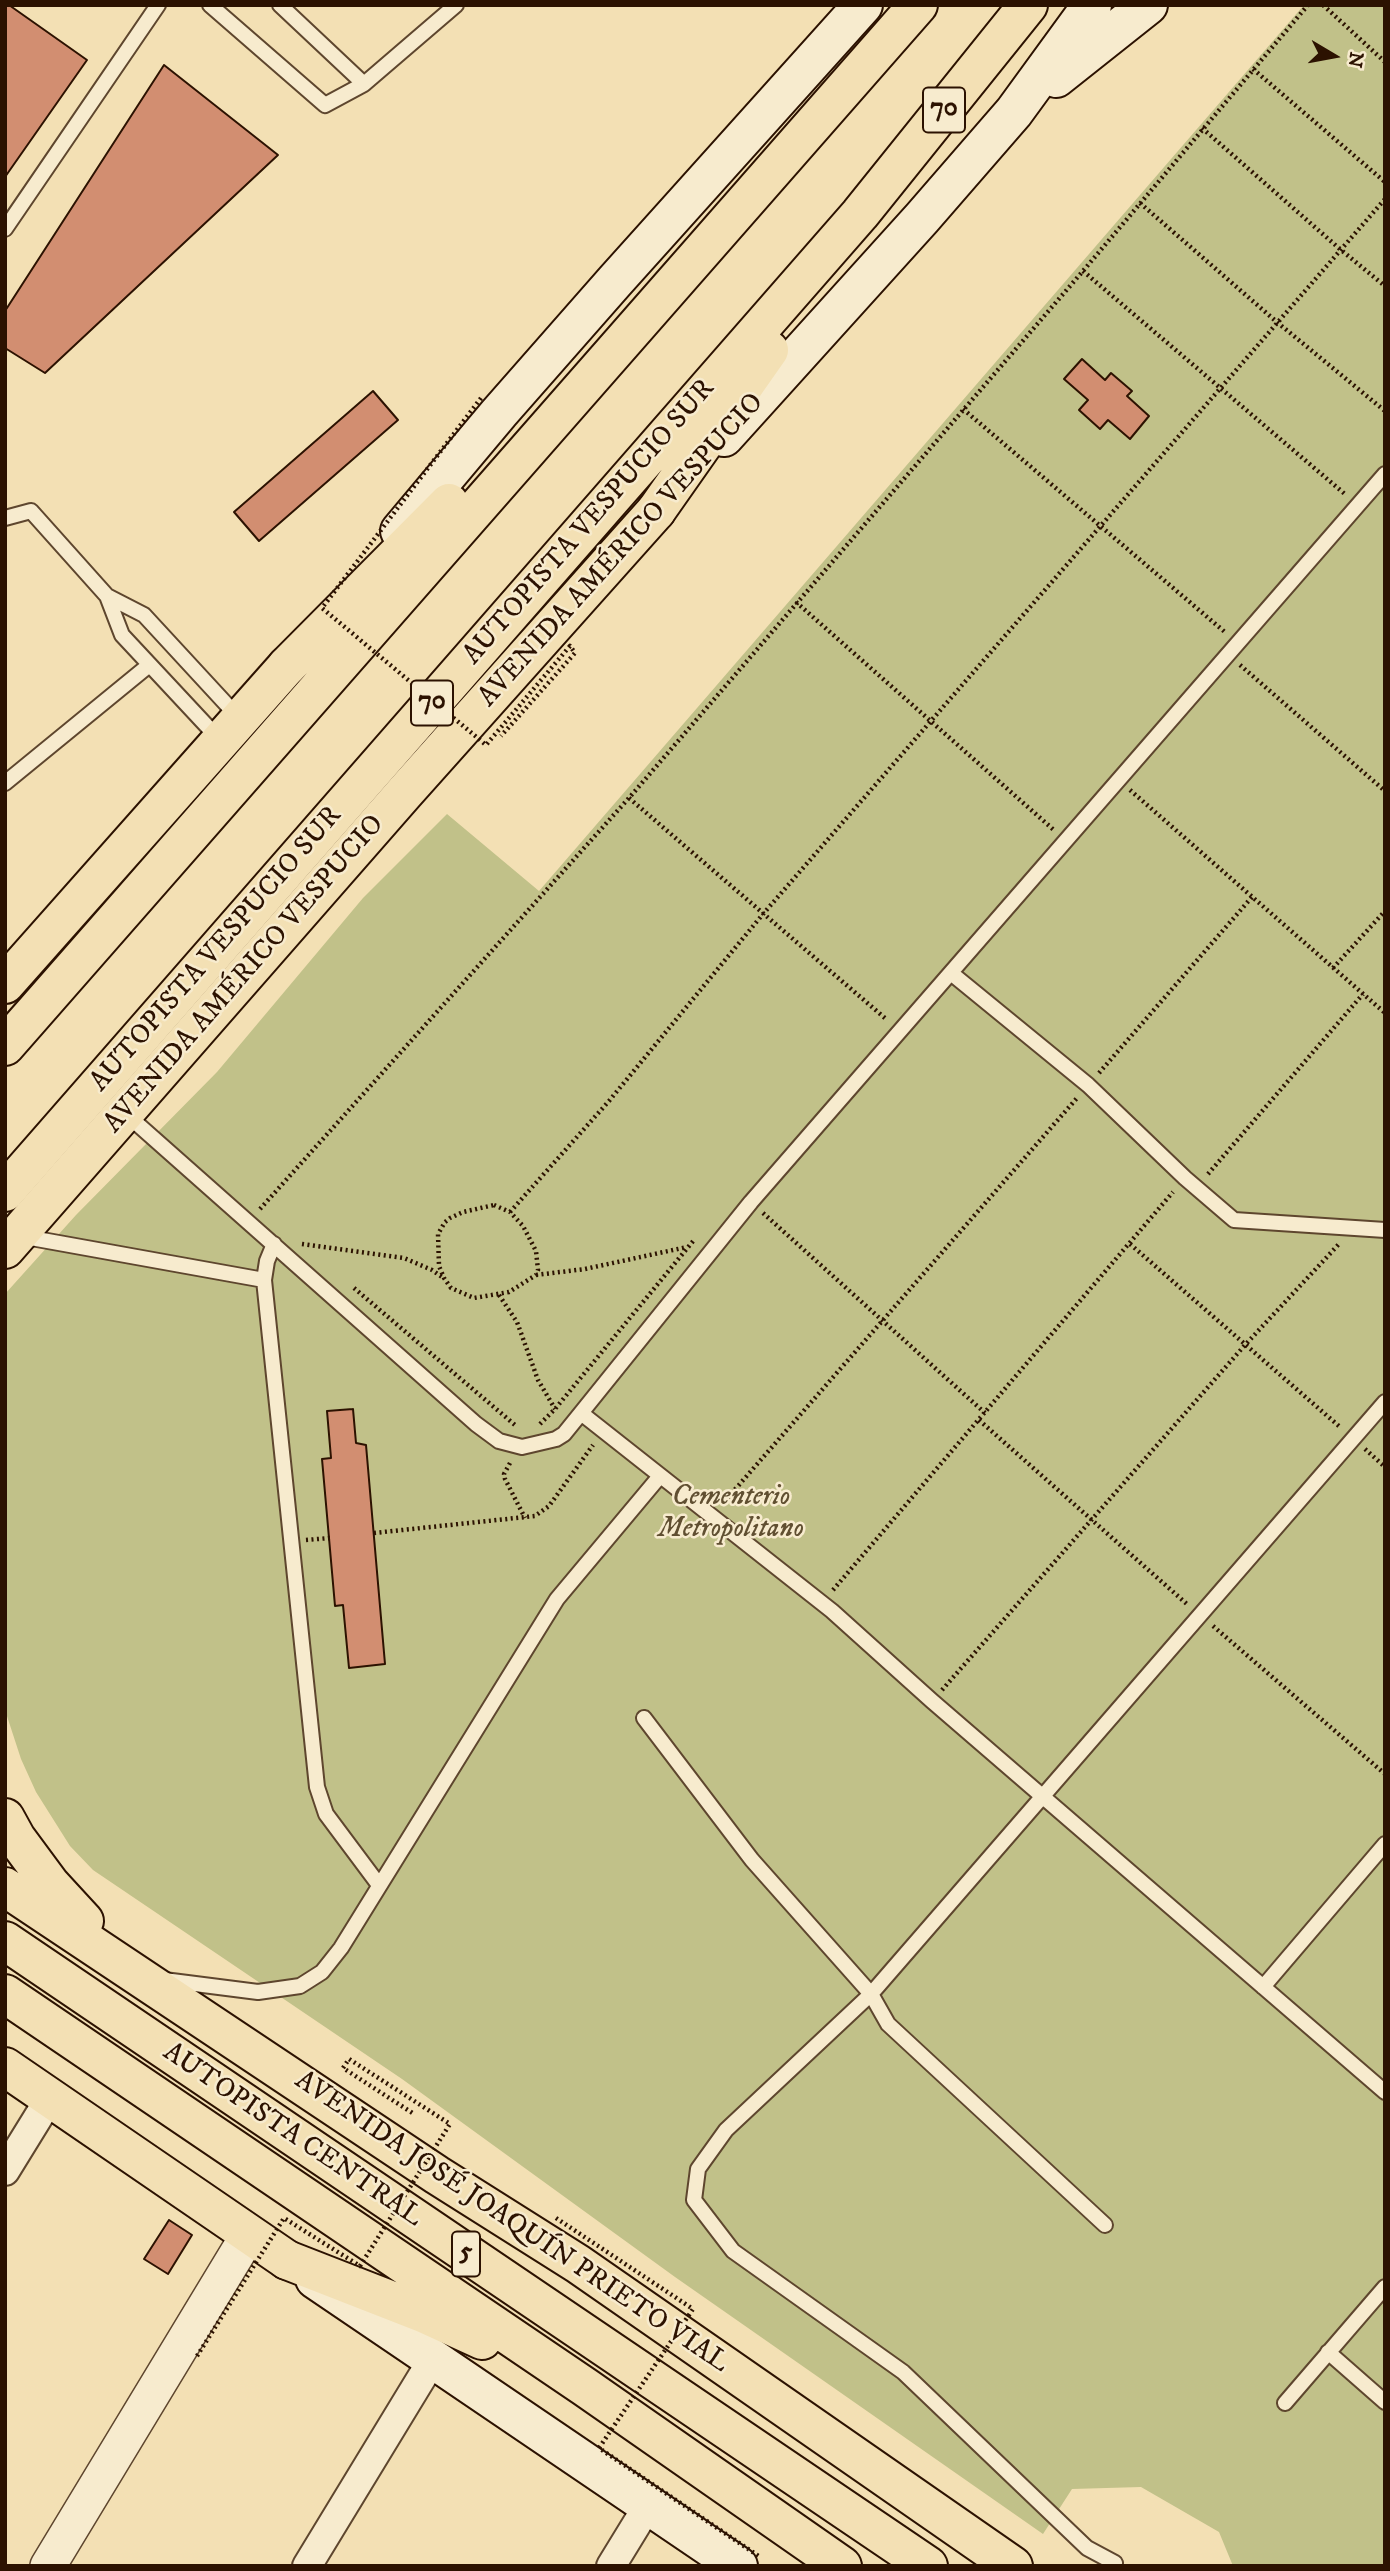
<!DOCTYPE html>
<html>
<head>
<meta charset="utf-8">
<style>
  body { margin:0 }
  #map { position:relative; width:1390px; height:2571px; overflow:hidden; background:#f3e0b4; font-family:"IM FELL DW Pica",serif }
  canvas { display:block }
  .frame { position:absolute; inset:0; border:7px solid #2c1201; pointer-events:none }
  .north { position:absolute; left:1299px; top:21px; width:70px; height:70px; -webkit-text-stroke:5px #f7ebce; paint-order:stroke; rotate:100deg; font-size:19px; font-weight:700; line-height:28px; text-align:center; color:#2c1201 }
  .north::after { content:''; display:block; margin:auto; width:24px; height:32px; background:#2c1201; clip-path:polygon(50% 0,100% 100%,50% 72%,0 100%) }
</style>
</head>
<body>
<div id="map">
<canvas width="1390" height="2571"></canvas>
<div class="frame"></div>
<div class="north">N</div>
</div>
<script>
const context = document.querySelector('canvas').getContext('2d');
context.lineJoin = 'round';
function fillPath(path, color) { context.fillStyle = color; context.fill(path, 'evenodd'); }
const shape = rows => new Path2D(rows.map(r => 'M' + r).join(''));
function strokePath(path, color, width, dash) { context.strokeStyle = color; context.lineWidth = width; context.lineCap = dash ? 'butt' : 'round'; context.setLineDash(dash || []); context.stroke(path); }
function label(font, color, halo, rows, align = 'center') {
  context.font = font + ' "IM FELL DW Pica",serif'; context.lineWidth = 5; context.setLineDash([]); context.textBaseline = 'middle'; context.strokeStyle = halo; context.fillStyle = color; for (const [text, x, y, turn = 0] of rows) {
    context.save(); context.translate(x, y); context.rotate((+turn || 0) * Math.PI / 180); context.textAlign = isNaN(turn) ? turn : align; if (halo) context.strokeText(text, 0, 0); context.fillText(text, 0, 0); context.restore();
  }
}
fillPath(shape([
  [1304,5,1385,5,1385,2566,1233,2566,1219,2532,1141,2487,1072,2489,1043,2534,675,2277,402,2079,93,1870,70,1846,36,1792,21,1759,5,1710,5,1294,76,1215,217,1072,363,898,447,814,539,891]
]), '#c1c189');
const building = shape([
  [5,5,9,5,87,60,5,177,5,5],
  [164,65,278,155,45,373,5,348,5,311,164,65],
  [1082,359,1105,380,1111,373,1132,391,1127,396,1149,416,1130,439,1108,420,1100,429,1079,410,1088,400,1064,379,1082,359],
  [373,391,398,420,259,541,234,512,373,391],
  [353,1409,356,1443,366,1445,385,1664,349,1668,343,1605,335,1606,322,1459,331,1458,327,1411,353,1409],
  [169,2220,192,2235,168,2274,144,2259,169,2220]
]);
fillPath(building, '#d28e71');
strokePath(building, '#2c1201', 2);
const service = shape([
  [210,5,325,105,364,84,456,5],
  [280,5,364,84],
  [5,229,158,5],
  [5,518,31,511,107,596,144,615,240,719],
  [107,596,122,635,219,739],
  [5,783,148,666],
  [951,973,1088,1085,1185,1178,1234,1220,1385,1230],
  [125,1113,476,1424,499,1441,522,1447,556,1439,564,1434,581,1413,751,1202,1385,474],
  [20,1236,264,1280],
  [274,1244,267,1261,264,1280,317,1787,326,1814,379,1885],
  [581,1413,832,1611,932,1701,1385,2092],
  [644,1718,752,1860,871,1994,888,2024,1105,2225],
  [164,1980,258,1992,300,1986,322,1972,341,1948,557,1599,660,1476],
  [1263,1987,1385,1844],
  [1328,2352,1385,2402],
  [1285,2403,1385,2287],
  [1115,2563,1087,2548,903,2372,733,2251,694,2200,698,2169,726,2130,871,1994,1385,1402]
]);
const minor = shape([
  [5,2171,50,2098],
  [307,2566,433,2359],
  [611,2566,649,2504]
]);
const tertiary = shape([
  [48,2566,249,2234]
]);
const secondary = shape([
  [1056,78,1148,5],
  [724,437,922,218,1014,112,1092,5],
  [400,531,499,413,615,281,863,5],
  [315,2279,738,2566]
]);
const primary = shape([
  [5,984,287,666],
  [5,1249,405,792,656,511],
  [5,1818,16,1838,50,1884,84,1921],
  [5,1887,437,2175,578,2264,1013,2566],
  [5,2067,287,2260]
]);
const motorway = shape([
  [656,511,769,350],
  [287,666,449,503],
  [5,1046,918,5],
  [5,1192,860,214,1028,5],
  [5,1941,928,2566],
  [5,1994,585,2387,842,2566],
  [287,2260,423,2313,482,2340]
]);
strokePath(service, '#5e462e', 18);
strokePath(minor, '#5e462e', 32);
strokePath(tertiary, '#5e462e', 38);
strokePath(secondary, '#2c1201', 42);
strokePath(primary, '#2c1201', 42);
strokePath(motorway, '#2c1201', 42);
strokePath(shape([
  [1323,5,1385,62],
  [1253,69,1385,182],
  [1202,128,1341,250,1385,286],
  [1140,203,1278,323,1385,411],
  [1083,271,1346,495],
  [963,409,1226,633],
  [796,602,1055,831],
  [1240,665,1385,791],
  [1130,790,1385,1013],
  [629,798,886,1019],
  [1333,968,1385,911],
  [1099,1073,1252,897],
  [1208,1174,1363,994],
  [494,1205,510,1212,523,1226,536,1251,538,1270,536,1275,509,1292,474,1298,451,1288,444,1278,439,1266,438,1234,445,1222,450,1218,463,1212,494,1205],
  [260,1209,629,798,1083,271,1308,5],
  [510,1212,609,1101,763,914,1385,199],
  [763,1213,985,1413],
  [302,1244,404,1258,432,1270,442,1277],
  [1130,1244,1340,1427],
  [536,1275,585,1269,687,1247],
  [354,1288,515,1425],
  [499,1295,517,1322,538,1380,555,1409],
  [979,1420,1188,1605],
  [540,1424,555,1409,694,1240],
  [1365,1449,1385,1467],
  [510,1463,504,1474,505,1479,525,1518],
  [724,1502,1077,1098],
  [374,1533,535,1516,549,1506,593,1445],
  [306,1540,330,1538],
  [833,1590,1173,1192],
  [1213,1626,1385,1774],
  [942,1690,1245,1345,1339,1244]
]), '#2c1201', 4.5, [2, 3.5]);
strokePath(service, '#f7ebce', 14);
strokePath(minor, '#f7ebce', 28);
strokePath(tertiary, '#f7ebce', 35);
strokePath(secondary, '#f7ebce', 38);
strokePath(primary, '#f3e0b4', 38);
strokePath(motorway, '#f3e0b4', 38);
strokePath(shape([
  [481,398,322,608,486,745,570,646,575,653,501,736],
  [556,2218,693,2309,599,2448,760,2557],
  [197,2356,284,2218,360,2266,450,2124,349,2059,343,2068,414,2114]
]), '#2c1201', 4.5, [2, 3.5]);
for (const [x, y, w] of [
  [944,110,42],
  [432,703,42],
  [466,2254,28]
]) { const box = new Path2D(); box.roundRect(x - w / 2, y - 22.5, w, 45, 5); context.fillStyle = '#f7ebce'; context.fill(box); strokePath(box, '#2c1201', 2); }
label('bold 26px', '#2c1201', null, [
  ["70",944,110],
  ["70",432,703],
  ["5",466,2254]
]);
label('28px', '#2c1201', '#f7ebce', [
  ["AUTOPISTA VESPUCIO SUR",590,523,-49],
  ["AVENIDA AMÉRICO VESPUCIO",622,551,-48],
  ["AUTOPISTA VESPUCIO SUR",217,950,-49],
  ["AVENIDA AMÉRICO VESPUCIO",245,975,-49],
  ["AUTOPISTA CENTRAL",292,2136,34],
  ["AVENIDA JOSÉ JOAQUÍN PRIETO VIAL",511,2223,34]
]);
label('italic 28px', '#604f31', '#f7ebce', [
  ["Cementerio",731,1498],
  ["Metropolitano",731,1530]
]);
</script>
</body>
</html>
